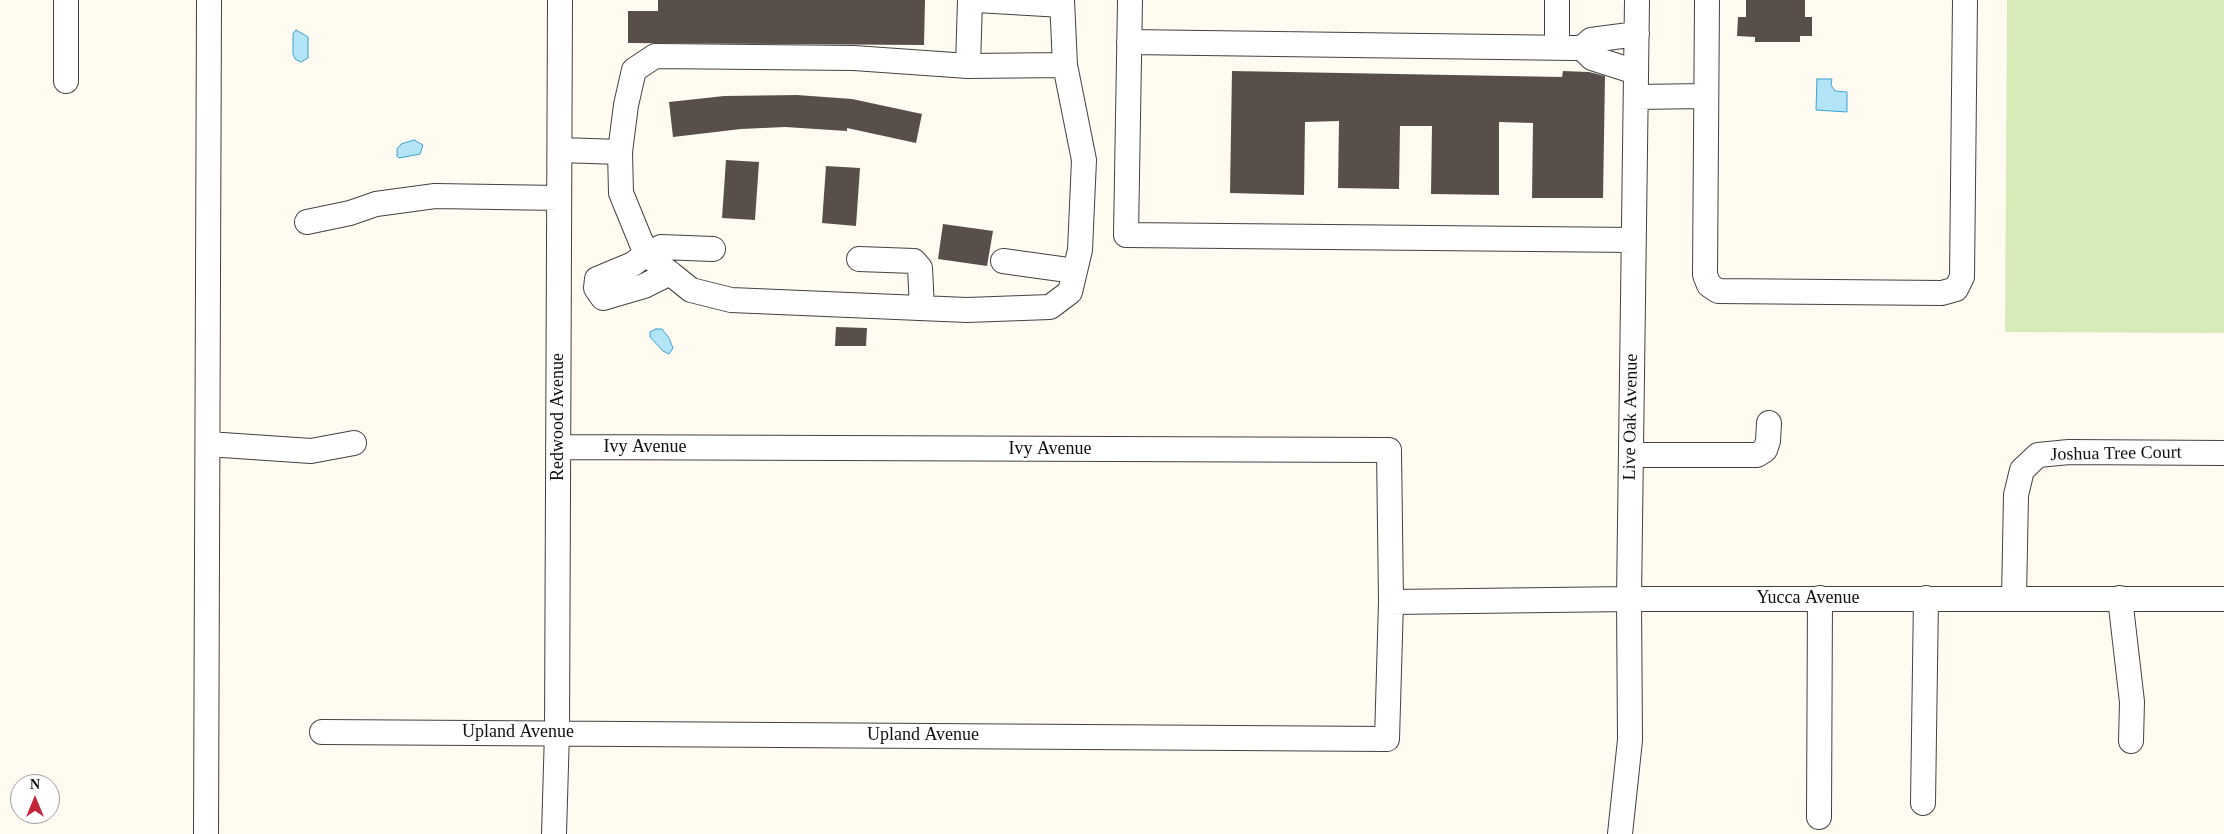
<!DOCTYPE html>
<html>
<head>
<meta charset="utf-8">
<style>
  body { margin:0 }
  #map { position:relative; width:2224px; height:834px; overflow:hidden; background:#fffbf1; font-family:Georgia,serif }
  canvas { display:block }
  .north { position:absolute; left:10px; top:774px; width:50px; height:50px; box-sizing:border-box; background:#fff; border:1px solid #9f9f9f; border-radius:50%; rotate:0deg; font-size:14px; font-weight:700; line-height:20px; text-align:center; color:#0f0f0f }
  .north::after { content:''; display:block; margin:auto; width:18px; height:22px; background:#c22339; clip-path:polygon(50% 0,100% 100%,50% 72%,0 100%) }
</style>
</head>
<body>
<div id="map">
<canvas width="2224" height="834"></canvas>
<div class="north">N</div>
</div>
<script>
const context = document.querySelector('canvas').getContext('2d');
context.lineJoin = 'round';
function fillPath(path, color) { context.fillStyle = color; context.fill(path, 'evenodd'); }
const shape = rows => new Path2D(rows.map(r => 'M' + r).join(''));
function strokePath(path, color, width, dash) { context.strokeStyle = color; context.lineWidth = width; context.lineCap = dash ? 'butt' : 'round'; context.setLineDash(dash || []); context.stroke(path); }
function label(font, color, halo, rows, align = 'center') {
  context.font = font + ' Georgia,serif'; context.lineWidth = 5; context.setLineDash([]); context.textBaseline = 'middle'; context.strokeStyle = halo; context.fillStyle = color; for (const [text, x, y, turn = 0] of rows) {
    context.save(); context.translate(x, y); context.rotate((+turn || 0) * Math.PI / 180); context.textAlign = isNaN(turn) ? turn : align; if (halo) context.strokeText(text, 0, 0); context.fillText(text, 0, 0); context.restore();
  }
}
fillPath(shape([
  [2007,0,2224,0,2224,333,2005,332]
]), '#d7ebb9');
const water = shape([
  [296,30,308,37,308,58,301,62,295,59,293,54,293,34,296,30],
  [1817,79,1832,79,1831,85,1835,91,1847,92,1847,112,1816,110,1817,79],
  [414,140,423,145,420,154,399,158,397,156,397,149,401,144,414,140],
  [656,329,662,329,669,338,673,348,669,354,663,351,650,337,650,332,656,329]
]);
fillPath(water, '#b4e4f7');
strokePath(water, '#3aa1d0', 1);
fillPath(shape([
  [658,0,925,0,924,45,628,43,628,11,658,11],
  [1746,0,1805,0,1805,17,1812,17,1812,36,1800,36,1800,42,1755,42,1755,37,1737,36,1738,17,1746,17],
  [1232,71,1562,77,1563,71,1589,72,1605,76,1603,198,1532,198,1533,123,1499,122,1499,195,1431,194,1432,126,1400,126,1399,189,1338,188,1339,121,1305,122,1304,195,1230,193],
  [797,95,852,99,922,114,916,143,847,128,847,131,785,127,741,129,673,137,669,102,724,96],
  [726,160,759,162,755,220,722,218],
  [826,166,860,168,856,226,822,223],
  [943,224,993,231,987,266,938,259],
  [836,327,867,328,866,346,835,346]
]), '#584f4b');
const minor = shape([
  [66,0,66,81],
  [970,0,968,66,854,58,655,56,634,70,626,105,620,152,621,193,646,254,691,290,731,300,967,310,1050,307,1070,292,1080,250,1084,160,1065,65,1062,0],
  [977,0,1062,5],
  [1130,0,1126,235,1633,240],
  [1557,0,1557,48],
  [1707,0,1705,275,1709,285,1718,291,1942,293,1956,289,1962,277,1965,0],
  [1129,42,1573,48,1582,48,1591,40,1637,34],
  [1582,48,1592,58,1636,72],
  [968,66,1065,65],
  [1636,97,1706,96],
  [560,150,620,152],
  [307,222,350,213,376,204,435,196,559,198],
  [859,259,914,261,920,268,922,308],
  [1003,261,1075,271],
  [670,273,644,286,603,298,596,288,597,279,633,264,646,254,661,247,713,249],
  [208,444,311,451,354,443],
  [1631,455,1757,455,1765,450,1768,441,1769,423],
  [2014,598,2016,495,2022,470,2038,455,2069,452,2224,453],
  [2120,598,2132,702,2131,741],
  [1391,602,1629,599,2224,599],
  [322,732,1387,739,1391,602,1389,450,558,447],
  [1923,803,1926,598],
  [1819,817,1820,598],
  [206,834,209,0],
  [554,834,557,732,560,0],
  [1620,834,1630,740,1629,599,1637,0]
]);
strokePath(minor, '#424242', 26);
strokePath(minor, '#fff', 24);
label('18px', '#0f0f0f', '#fff', [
  ["Redwood Avenue",558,417,-90],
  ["Live Oak Avenue",1631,417,-89],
  ["Ivy Avenue",645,447],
  ["Ivy Avenue",1050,449],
  ["Joshua Tree Court",2116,454,-1],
  ["Yucca Avenue",1808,598],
  ["Upland Avenue",518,732],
  ["Upland Avenue",923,735]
]);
</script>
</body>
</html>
